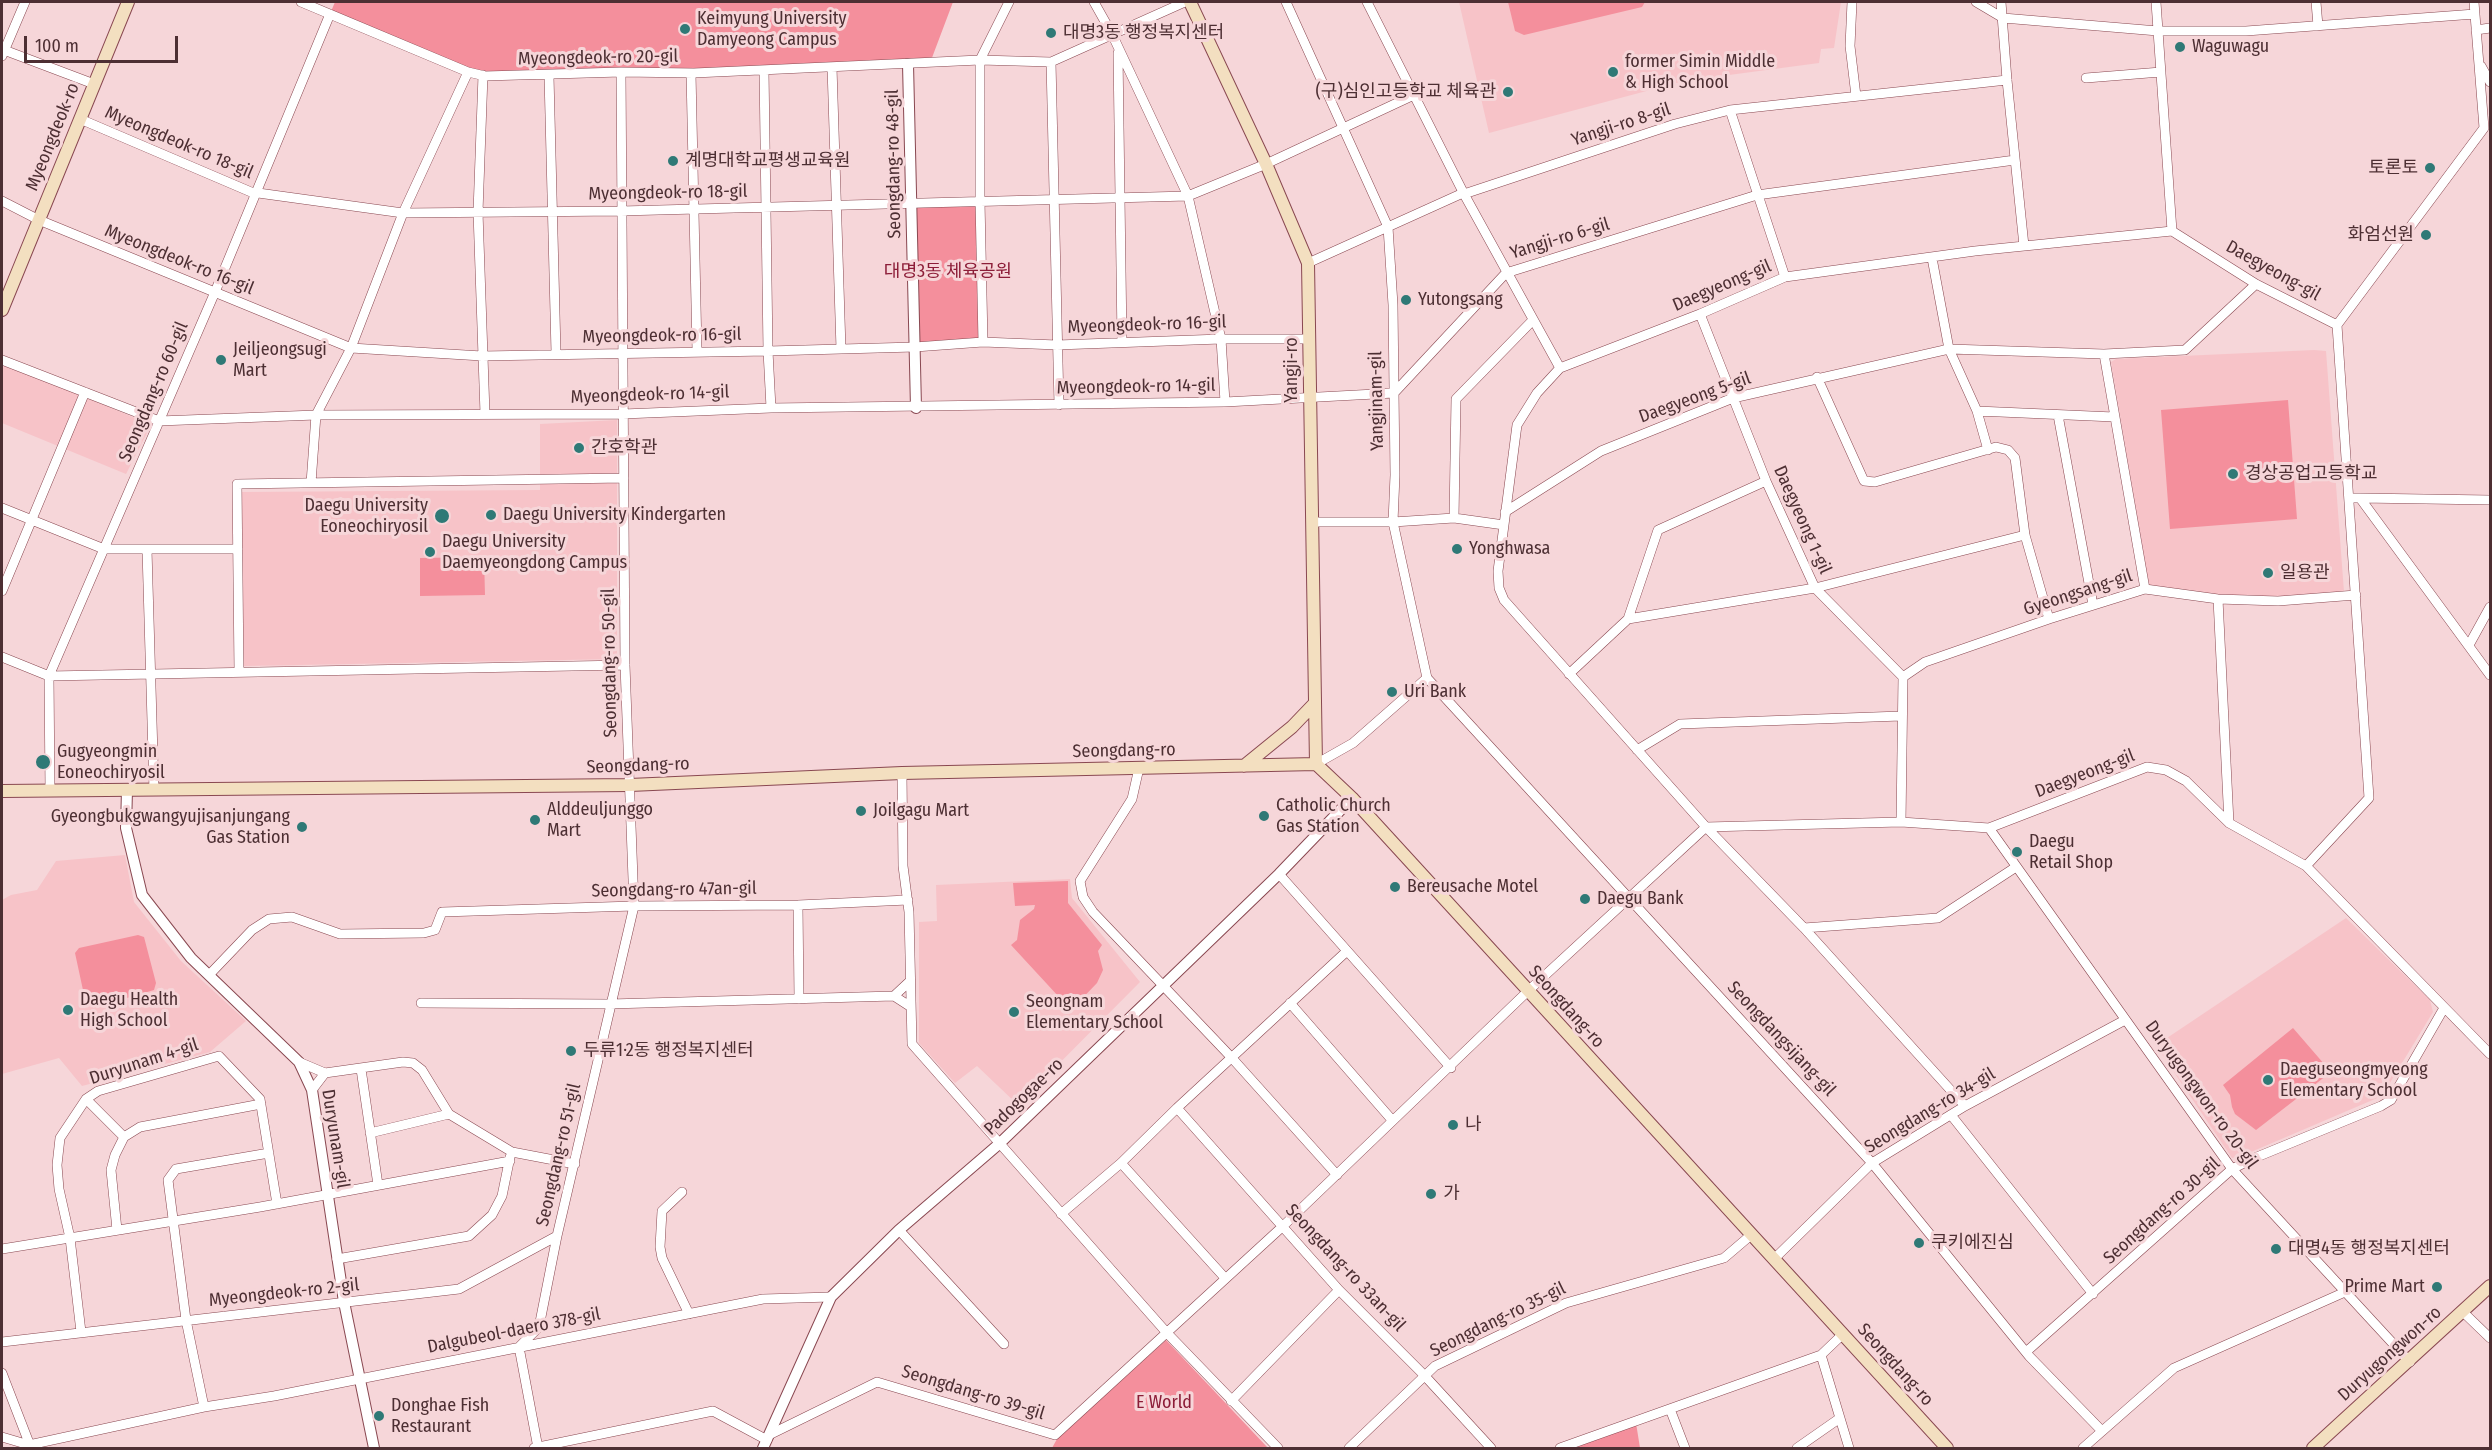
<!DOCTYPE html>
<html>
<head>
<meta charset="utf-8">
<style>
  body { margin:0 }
  #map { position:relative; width:2492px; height:1450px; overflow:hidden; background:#f6d6d9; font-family:"Fira Sans Condensed",sans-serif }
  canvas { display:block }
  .frame { position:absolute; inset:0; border:3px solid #4d2f33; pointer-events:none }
  .scale { position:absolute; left:24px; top:36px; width:154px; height:27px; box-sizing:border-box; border:3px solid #4d2f33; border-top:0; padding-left:8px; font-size:18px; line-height:21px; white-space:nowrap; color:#4d2f33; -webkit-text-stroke:4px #f6d6d9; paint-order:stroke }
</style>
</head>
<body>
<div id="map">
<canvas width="2492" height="1450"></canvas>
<div class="frame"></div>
<div class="scale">100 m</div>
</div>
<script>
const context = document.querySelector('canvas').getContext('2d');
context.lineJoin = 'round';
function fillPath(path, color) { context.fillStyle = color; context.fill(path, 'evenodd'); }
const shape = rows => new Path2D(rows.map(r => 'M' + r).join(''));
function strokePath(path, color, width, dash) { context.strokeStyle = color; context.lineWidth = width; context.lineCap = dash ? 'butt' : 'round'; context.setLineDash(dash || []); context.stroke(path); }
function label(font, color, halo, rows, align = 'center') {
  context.font = font + ' "Fira Sans Condensed","Noto Sans KR",sans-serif'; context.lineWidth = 6; context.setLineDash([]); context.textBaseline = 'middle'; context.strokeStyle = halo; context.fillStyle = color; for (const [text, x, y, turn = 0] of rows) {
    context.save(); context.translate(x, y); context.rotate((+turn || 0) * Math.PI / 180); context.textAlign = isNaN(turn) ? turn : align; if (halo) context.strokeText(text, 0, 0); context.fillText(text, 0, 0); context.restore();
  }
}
fillPath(shape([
  [1459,2,1841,2,1834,48,1821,49,1819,63,1684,81,1489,133],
  [2314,350,2326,351,2344,592,2276,599,2219,597,2149,586,2111,362,2116,359],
  [5,362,151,425,126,474,2,423,2,371],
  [617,420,617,659,244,666,242,492,540,490,540,424],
  [125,855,134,902,181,961,246,1021,210,1052,82,1086,59,1058,2,1074,2,900,11,895,37,890,56,861],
  [1070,879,1072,898,1140,982,1018,1105,977,1066,955,1083,919,1043,919,922,937,921,936,885],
  [2346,918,2430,1000,2433,1012,2382,1096,2244,1155,2232,1158,2159,1050,2164,1040]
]), '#f7c3c8');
fillPath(shape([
  [335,2,953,2,930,63,483,75,330,14],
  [1508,2,1645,2,1642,7,1524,35,1515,31],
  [980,201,983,342,915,347,912,202],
  [2288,400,2297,519,2170,529,2161,410],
  [484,557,485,595,420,596,420,558],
  [1068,881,1068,903,1102,945,1098,951,1103,970,1097,983,1071,1010,1011,945,1017,940,1020,920,1034,909,1035,905,1015,906,1013,883],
  [138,935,144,937,156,983,154,990,93,1008,86,1004,75,953,79,948],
  [2293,1028,2331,1072,2256,1130,2235,1114,2232,1107,2230,1095,2223,1085],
  [1166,1340,1268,1448,1052,1448,1057,1439],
  [1636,1423,1640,1448,1572,1448]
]), '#f48f9c');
const minor = shape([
  [301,2,468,72,485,76,621,72,694,73,980,60,1051,62,1185,2],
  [1094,2,1112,34,1188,196,1221,339,1225,402],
  [1286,2,1388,227,1393,305,1395,475,1393,522,1427,678,1872,1163,2029,1356,2101,1430],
  [1367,2,1464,194,1560,368],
  [1852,2,1850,46,1856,96],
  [1976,2,2003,18,2158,31,2246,31,2475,14],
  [2001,2,2007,80,2024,246],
  [2156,2,2172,231],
  [2316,2,2318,26],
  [2476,30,2490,28],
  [4,50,94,84],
  [1118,53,1122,341],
  [2,56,25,2],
  [1051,62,1059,405],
  [2481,66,2490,82],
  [832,67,841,349],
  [764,70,768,351,771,408],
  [691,73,697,351],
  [483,75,478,212,485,414],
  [549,76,556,353],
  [2086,78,2161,72],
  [1730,110,1785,277],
  [80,119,251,192,403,213,621,211,1188,196,1266,164,1414,95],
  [1464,194,1675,124,1730,110,2007,80],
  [2,201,39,220,351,348,482,356,768,351,915,347,983,342,1057,345,1221,339,1310,339],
  [1932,258,1949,349,1977,411,1988,450],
  [1308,263,1463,193],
  [1700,314,1766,481,1815,588,1903,677,1901,822],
  [2337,325,2484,128,2474,2],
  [983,342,980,201,980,60,1009,2],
  [2104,354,2145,589],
  [2,360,159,421,316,415,623,414,771,408,1225,402,1394,393,1506,273,1757,195,2015,160],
  [1817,377,1864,481,1875,482,1996,447,2008,450,2015,458,2025,535,2049,619],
  [1977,411,2114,417],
  [2058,415,2093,605],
  [311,483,316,415,351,348,403,213,468,72],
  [2350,498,2360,498,2490,675],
  [2360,498,2490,500],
  [2,508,104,549,238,549],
  [1505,512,1601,451,1733,398,1949,349,2104,354,2185,350,2256,284],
  [1454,518,1456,399,1533,320],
  [1312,522,1393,522,1454,518,1504,525],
  [147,550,154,790],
  [2,591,85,392],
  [2218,599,2229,823],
  [1628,619,1658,530,1766,481],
  [2469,645,2490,607],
  [2,657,49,676,625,665],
  [239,672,237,484,624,478],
  [1569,674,1628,619,1815,588,2025,535],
  [1903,677,1925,662,2049,619,2145,589,2218,599,2278,601,2356,595],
  [1637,750,1680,724,1901,716],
  [1316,764,1353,743,1427,678],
  [1139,768,1132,799,1080,881,1083,897,1093,912,1231,1057,1337,1175],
  [902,773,903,866,909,912,912,1044,1167,1333,1278,1448],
  [50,791,49,676,215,292,330,14],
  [1989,828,2232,1169,2410,1362],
  [2306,866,2369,798,2337,325],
  [1279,874,1451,1068],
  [798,905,799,999],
  [1804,928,1938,918,2016,867],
  [209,975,252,930,269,919,292,917,340,934,424,933,435,930,442,912,634,906,798,905,908,900],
  [909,982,894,996,911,1007],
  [421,1003,610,1004,894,996],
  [1290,1003,1392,1120],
  [299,1062,325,1073,312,1090],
  [361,1069,378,1185],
  [325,1073,403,1062,413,1063,422,1070,449,1114,512,1152,575,1164],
  [86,1099,124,1137],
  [1965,1106,1804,928,1706,827,1504,600,1499,588,1498,571,1517,425,1537,393,1560,368,1700,314,1785,277,1975,251,2172,231,2256,284,2337,325],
  [1177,1108,1339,1290,1424,1375,1491,1448],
  [1951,1115,2093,1294],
  [370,1133,449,1114],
  [1121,1163,1225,1278],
  [682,1192,662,1211,660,1247,662,1258,689,1314],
  [1061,1214,1121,1163,1177,1108,1347,951],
  [117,1230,111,1170,115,1155,124,1137,140,1127,261,1104],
  [899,1230,1004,1344],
  [2,1249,260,1207,510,1161],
  [337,1259,469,1236,492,1215,502,1196,510,1157],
  [1774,1259,1872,1163,1965,1106,2125,1020],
  [2463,1312,2490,1338],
  [81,1332,70,1238,59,1189,57,1165,60,1138,86,1099,98,1091,219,1056,260,1099,277,1204],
  [2,1342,459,1289,557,1236],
  [519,1347,539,1327,557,1236,634,906,625,665,621,72],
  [519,1347,538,1448],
  [2026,1352,2232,1169,2252,1159,2381,1106,2391,1100,2444,1008],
  [1821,1355,1849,1448],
  [2,1373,31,1448],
  [1231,1401,1339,1290],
  [204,1407,186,1320,168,1180,176,1169,269,1153],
  [1670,1409,1685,1448],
  [771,1434,877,1382,1055,1435,1282,1227,1528,991,1706,827,1901,822,1989,828,2147,767,2166,770,2186,781,2229,823,2306,866,2490,1054],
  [2,1437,29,1445,204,1407,274,1396,763,1299,831,1297],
  [534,1448,713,1411,767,1440],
  [1349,1448,1435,1366,1566,1303,1724,1258,1751,1235],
  [1560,1448,1821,1355,1843,1334],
  [1797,1448,1840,1418],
  [2083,1448,2174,1368,2345,1292]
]);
const tertiary = shape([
  [908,64,916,408],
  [127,790,126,828,142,895,191,958,299,1062,312,1090,344,1302,374,1448],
  [763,1448,831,1297,899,1230,999,1144,1279,874,1352,798]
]);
const secondary = shape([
  [1190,2,1266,164,1308,263,1316,764],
  [2,310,128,2],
  [1244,766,1292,727,1315,703],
  [2,791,630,785,902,773,1316,764,1352,798,1947,1448],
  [2313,1448,2490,1286]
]);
strokePath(minor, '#894851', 10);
strokePath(tertiary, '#894851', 12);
strokePath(secondary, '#894851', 14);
strokePath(minor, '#fff', 9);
strokePath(tertiary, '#fff', 10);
strokePath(secondary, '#f3dfc0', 12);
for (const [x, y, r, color] of [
  [685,29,6,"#2f7976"],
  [1051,33,6,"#2f7976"],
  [2180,47,6,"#2f7976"],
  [1613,72,6,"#2f7976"],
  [1508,92,6,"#2f7976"],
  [673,161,6,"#2f7976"],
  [2430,168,6,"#2f7976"],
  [2426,235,6,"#2f7976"],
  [1406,300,6,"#2f7976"],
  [221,360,6,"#2f7976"],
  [579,448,6,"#2f7976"],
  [2233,474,6,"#2f7976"],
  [491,515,6,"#2f7976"],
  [442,516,8,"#2f7976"],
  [1457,549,6,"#2f7976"],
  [430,552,6,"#2f7976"],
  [2268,573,6,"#2f7976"],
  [1392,692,6,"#2f7976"],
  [43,762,8,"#2f7976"],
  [861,811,6,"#2f7976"],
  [1264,816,6,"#2f7976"],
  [535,820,6,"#2f7976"],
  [302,827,6,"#2f7976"],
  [2017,852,6,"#2f7976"],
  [1395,887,6,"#2f7976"],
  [1585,899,6,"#2f7976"],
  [68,1010,6,"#2f7976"],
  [1014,1012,6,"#2f7976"],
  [571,1051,6,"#2f7976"],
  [2268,1080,6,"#2f7976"],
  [1453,1125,6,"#2f7976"],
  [1431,1194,6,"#2f7976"],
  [1919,1243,6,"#2f7976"],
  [2276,1249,6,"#2f7976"],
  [2437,1287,6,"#2f7976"],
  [379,1416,6,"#2f7976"]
]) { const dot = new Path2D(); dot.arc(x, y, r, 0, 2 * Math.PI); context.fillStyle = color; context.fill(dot); strokePath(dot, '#f6d6d9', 2); }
label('18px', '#4d2f33', '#f6d6d9', [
  ["Keimyung University",697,19],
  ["Damyeong Campus",697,40],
  ["대명3동 행정복지센터",1063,33],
  ["Waguwagu",2192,47],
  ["former Simin Middle",1625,62],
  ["& High School",1625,83],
  ["(구)심인고등학교 체육관",1496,92,"right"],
  ["계명대학교평생교육원",685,161],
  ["토론토",2418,168,"right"],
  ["화엄선원",2414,235,"right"],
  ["Yutongsang",1418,300],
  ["Jeiljeongsugi",233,350],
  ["Mart",233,371],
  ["간호학관",591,448],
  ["경상공업고등학교",2245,474],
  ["Daegu University",428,506,"right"],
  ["Eoneochiryosil",428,527,"right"],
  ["Daegu University Kindergarten",503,515],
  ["Daegu University",442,542],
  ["Daemyeongdong Campus",442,563],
  ["Yonghwasa",1469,549],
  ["일용관",2280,573],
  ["Uri Bank",1404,692],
  ["Gugyeongmin",57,752],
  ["Eoneochiryosil",57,773],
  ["Catholic Church",1276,806],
  ["Gas Station",1276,827],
  ["Alddeuljunggo",547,810],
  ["Mart",547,831],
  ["Joilgagu Mart",873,811],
  ["Gyeongbukgwangyujisanjungang",290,817,"right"],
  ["Gas Station",290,838,"right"],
  ["Daegu",2029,842],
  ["Retail Shop",2029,863],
  ["Bereusache Motel",1407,887],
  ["Daegu Bank",1597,899],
  ["Daegu Health",80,1000],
  ["High School",80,1021],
  ["Seongnam",1026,1002],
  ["Elementary School",1026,1023],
  ["두류1·2동 행정복지센터",583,1051],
  ["Daeguseongmyeong",2280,1070],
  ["Elementary School",2280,1091],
  ["나",1465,1125],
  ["가",1443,1194],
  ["쿠키에진심",1931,1243],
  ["대명4동 행정복지센터",2288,1249],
  ["Prime Mart",2425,1287,"right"],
  ["Donghae Fish",391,1406],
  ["Restaurant",391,1427]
], 'left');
label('18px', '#4d2f33', '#f6d6d9', [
  ["Myeongdeok-ro 20-gil",598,58,-1],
  ["Yangji-ro 8-gil",1621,125,-18],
  ["Myeongdeok-ro",53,137,-68],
  ["Myeongdeok-ro 18-gil",179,143,23],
  ["Seongdang-ro 48-gil",894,164,-91],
  ["Myeongdeok-ro 18-gil",668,193,-1],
  ["Yangji-ro 6-gil",1560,239,-17],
  ["Myeongdeok-ro 16-gil",179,260,22],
  ["Daegyeong-gil",2273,271,29],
  ["Daegyeong-gil",1722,286,-23],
  ["Myeongdeok-ro 16-gil",1147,325,-2],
  ["Myeongdeok-ro 16-gil",662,336,-1],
  ["Yangji-ro",1292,370,-90],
  ["Myeongdeok-ro 14-gil",1136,387,-1],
  ["Seongdang-ro 60-gil",154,392,-67],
  ["Myeongdeok-ro 14-gil",650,395,-2],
  ["Daegyeong 5-gil",1695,398,-20],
  ["Yangjinam-gil",1377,401,-91],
  ["Daegyeong 1-gil",1802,520,66],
  ["Gyeongsang-gil",2078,593,-18],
  ["Seongdang-ro 50-gil",610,663,-91],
  ["Seongdang-ro",1124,751,-1],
  ["Seongdang-ro",638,766,-2],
  ["Daegyeong-gil",2085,774,-21],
  ["Seongdang-ro 47an-gil",674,890,-1],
  ["Seongdang-ro",1566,1007,48],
  ["Seongdangsijang-gil",1781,1039,47],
  ["Duryunam 4-gil",144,1062,-18],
  ["Duryugongwon-ro 20-gil",2201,1095,54],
  ["Padogogae-ro",1024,1097,-44],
  ["Seongdang-ro 34-gil",1930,1111,-31],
  ["Duryunam-gil",335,1139,81],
  ["Seongdang-ro 51-gil",559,1155,-77],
  ["Seongdang-ro 30-gil",2162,1211,-42],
  ["Seongdang-ro 33an-gil",1345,1268,47],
  ["Myeongdeok-ro 2-gil",284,1293,-6],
  ["Seongdang-ro 35-gil",1498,1320,-26],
  ["Dalgubeol-daero 378-gil",514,1331,-11],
  ["Duryugongwon-ro",2390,1354,-42],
  ["Seongdang-ro",1895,1365,48],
  ["Seongdang-ro 39-gil",973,1393,17]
]);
label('18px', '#8c1d38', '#f6d6d9', [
  ["대명3동 체육공원",948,272],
  ["E World",1164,1403]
]);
</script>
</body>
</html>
